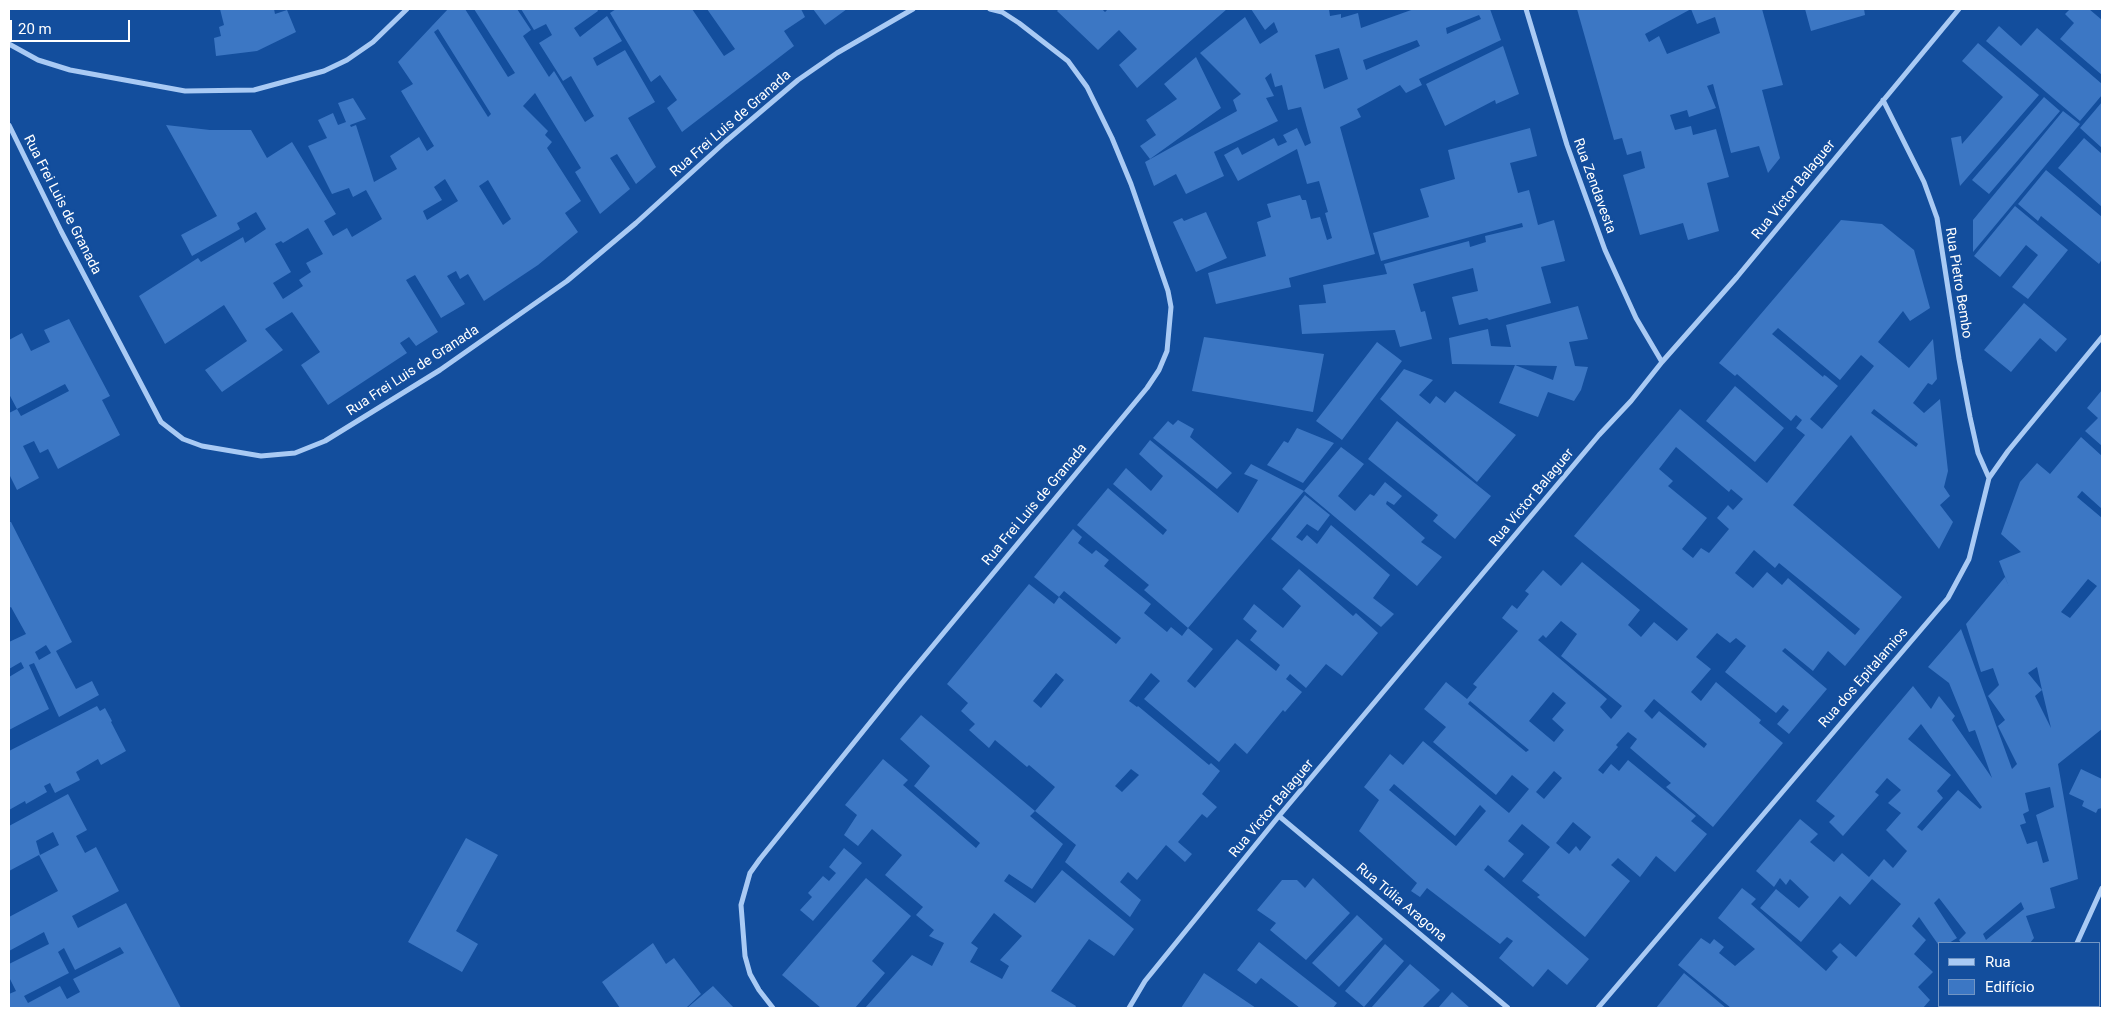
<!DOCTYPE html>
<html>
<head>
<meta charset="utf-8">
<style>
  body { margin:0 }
  #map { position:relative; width:2111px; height:1017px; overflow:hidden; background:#134e9d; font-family:Roboto,sans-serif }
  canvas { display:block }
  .frame { position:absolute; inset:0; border:10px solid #fff; pointer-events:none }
  .legend { position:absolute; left:1938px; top:942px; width:162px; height:65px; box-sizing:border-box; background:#134e9d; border:1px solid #7195c4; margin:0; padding:6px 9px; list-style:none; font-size:15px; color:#fff }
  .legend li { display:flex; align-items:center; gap:10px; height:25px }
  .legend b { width:25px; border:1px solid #7195c4 }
  .scale { position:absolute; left:10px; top:20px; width:120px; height:22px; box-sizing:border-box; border:2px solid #fff; border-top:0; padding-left:6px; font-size:15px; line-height:18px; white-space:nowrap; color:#fff; -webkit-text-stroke:4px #134e9d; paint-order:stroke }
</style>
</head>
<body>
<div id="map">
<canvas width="2111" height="1017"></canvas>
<div class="frame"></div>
<ul class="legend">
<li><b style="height:6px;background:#a9caf4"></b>Rua</li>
<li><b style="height:14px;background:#3c77c4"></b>Edifício</li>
</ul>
<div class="scale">20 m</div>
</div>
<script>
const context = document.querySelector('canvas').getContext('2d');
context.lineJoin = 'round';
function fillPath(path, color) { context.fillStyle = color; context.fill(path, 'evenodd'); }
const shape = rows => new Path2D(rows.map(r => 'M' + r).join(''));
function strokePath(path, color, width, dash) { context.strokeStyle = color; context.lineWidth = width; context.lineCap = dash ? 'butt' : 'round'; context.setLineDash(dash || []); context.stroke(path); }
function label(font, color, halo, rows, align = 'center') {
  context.font = font + ' Roboto,sans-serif'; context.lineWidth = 5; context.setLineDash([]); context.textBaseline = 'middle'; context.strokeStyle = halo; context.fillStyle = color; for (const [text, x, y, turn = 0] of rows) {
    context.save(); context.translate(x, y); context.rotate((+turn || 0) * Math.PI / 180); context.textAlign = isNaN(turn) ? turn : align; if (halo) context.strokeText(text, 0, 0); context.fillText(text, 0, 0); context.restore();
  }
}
fillPath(shape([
  [220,9,274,9,275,14,287,10,296,32,257,51,216,56,214,38,221,36,219,27,224,25],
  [448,9,465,9,508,77,515,73,474,9,517,9,531,30,523,36,549,77,554,71,585,122,594,116,571,76,563,81,539,43,552,35,546,24,534,30,521,9,597,9,598,11,574,28,580,37,607,16,622,41,593,58,597,66,625,50,655,102,628,118,656,167,636,184,617,154,610,158,630,189,600,214,575,172,581,168,535,93,523,106,548,131,545,135,552,142,547,148,581,201,565,213,578,232,538,265,484,301,468,274,460,279,456,271,447,276,465,304,441,318,415,275,406,280,438,332,416,346,409,337,400,343,407,353,328,405,301,365,320,352,292,312,265,329,283,350,222,392,205,370,247,341,224,305,165,344,139,296,198,258,201,262,243,237,245,243,266,229,256,212,237,223,240,229,192,256,181,235,217,216,166,125,210,130,251,130,267,158,292,142,336,214,324,221,333,236,347,228,352,237,382,219,366,190,353,197,349,188,332,194,308,146,327,138,318,120,333,113,338,125,346,122,338,103,353,98,366,119,350,125,351,127,356,125,374,182,397,169,390,156,419,137,427,151,434,146,401,91,413,84,398,62],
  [438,29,491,114,488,117,434,32],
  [445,179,458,201,427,220,423,211,442,200,434,187],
  [488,180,511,219,503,225,479,186],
  [308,228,323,254,306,263,311,272,299,280,303,286,283,299,273,283,291,272,275,244,281,241,283,243],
  [616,9,692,9,724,56,735,49,707,9,801,9,805,17,784,31,794,46,682,132,667,108,677,100,660,75,651,82,610,13],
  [813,9,847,9,825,25],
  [1059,9,1102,9,1105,12,1108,9,1227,9,1137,88,1119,65,1137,49,1119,30,1098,50,1057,11],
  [1251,9,1329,9,1330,16,1341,14,1341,18,1358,13,1361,28,1414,9,1490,9,1501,40,1419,79,1422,85,1406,93,1400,85,1357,109,1361,117,1340,127,1375,254,1289,278,1291,287,1216,304,1208,273,1266,256,1257,222,1271,217,1267,204,1300,195,1302,200,1306,200,1311,219,1320,217,1327,240,1332,238,1325,213,1328,212,1319,181,1307,184,1297,149,1238,181,1224,155,1238,147,1242,155,1274,138,1278,146,1287,142,1283,135,1297,128,1305,146,1311,143,1301,107,1288,110,1282,85,1275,87,1271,73,1265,78,1274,96,1266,98,1278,121,1214,152,1224,176,1186,194,1176,174,1154,186,1145,162,1237,111,1233,100,1241,94,1200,53,1245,17,1260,44,1278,32,1274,22,1265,30],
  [1479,15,1481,19,1447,34,1446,28],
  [1417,40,1420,46,1366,70,1363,60],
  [1339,48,1348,79,1324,89,1315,55],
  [1577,9,1762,9,1783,85,1762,90,1780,158,1768,173,1759,146,1731,153,1713,84,1707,86,1716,108,1689,117,1687,110,1670,115,1675,130,1691,126,1693,135,1716,129,1729,177,1707,183,1719,231,1688,240,1683,223,1640,235,1623,175,1645,168,1641,151,1627,155,1622,138,1614,140],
  [1691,9,1697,24,1715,17,1720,33,1667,54,1659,36,1649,42,1645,34],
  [1805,9,1864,9,1865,15,1811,31],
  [2070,9,2089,9,2102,20,2102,75,2060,39,2074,23,2065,14],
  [1999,26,2021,46,2037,28,2102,84,2102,95,2080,121,1986,41],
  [1978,43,2039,95,1960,186,1951,138,1961,136,1962,144,2003,97,1962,61],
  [1503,46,1519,94,1496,104,1495,100,1445,126,1426,84],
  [1196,57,1221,108,1150,159,1140,146,1156,135,1146,120,1177,99,1164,84],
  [2044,97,2060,111,1989,194,1972,180],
  [2102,102,2102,148,2080,128],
  [2063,111,2080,124,1973,252,1973,220],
  [1530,128,1537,156,1510,163,1518,193,1529,190,1538,225,1554,220,1565,261,1541,267,1551,303,1489,320,1487,318,1459,325,1452,297,1478,291,1473,268,1413,284,1421,312,1425,311,1432,339,1400,347,1395,330,1302,334,1299,305,1326,303,1323,285,1387,274,1384,264,1469,241,1470,247,1486,242,1485,236,1523,227,1522,223,1381,261,1373,233,1429,217,1420,189,1455,179,1448,150],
  [2084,138,2102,154,2102,207,2058,168],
  [2046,170,2102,217,2102,259,2099,264,2041,216,2038,221,2018,204],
  [2015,206,2068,250,2028,299,2012,287,2038,255,2026,245,2000,277,1974,256],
  [1206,212,1227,258,1196,272,1173,222,1182,218,1184,221],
  [1841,220,1882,224,1914,250,1930,308,1910,321,1903,311,1878,342,1909,368,1933,339,1937,379,1932,385,1928,383,1913,403,1924,413,1940,399,1948,471,1944,487,1950,496,1940,505,1953,522,1939,549,1851,435,1793,505,1902,597,1845,666,1828,651,1813,671,1785,648,1782,651,1827,689,1789,734,1777,724,1789,710,1783,705,1776,713,1725,672,1746,646,1736,638,1730,643,1717,633,1696,657,1711,669,1691,692,1701,701,1716,682,1761,720,1759,723,1783,743,1713,827,1666,787,1671,783,1630,748,1637,739,1628,732,1616,745,1618,747,1598,770,1603,774,1611,764,1619,771,1628,760,1696,816,1691,821,1707,834,1675,872,1656,856,1640,877,1618,858,1611,865,1630,881,1585,937,1537,897,1540,895,1522,881,1550,847,1522,824,1508,841,1524,854,1504,878,1488,865,1484,870,1589,959,1567,985,1548,969,1533,987,1499,958,1513,941,1507,937,1500,944,1427,888,1420,897,1411,891,1417,883,1359,831,1379,800,1364,787,1390,754,1403,765,1423,741,1509,813,1529,789,1512,775,1496,795,1433,742,1446,727,1424,709,1446,682,1467,699,1477,687,1473,684,1518,631,1502,618,1512,605,1517,609,1529,594,1525,591,1543,570,1561,586,1582,562,1640,610,1628,625,1641,637,1654,622,1677,641,1688,629,1574,536,1680,409,1767,483,1805,435,1796,428,1802,420,1796,415,1791,421,1737,374,1735,376,1719,363],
  [1778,328,1840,380,1861,355,1874,366,1822,429,1810,419,1838,386,1826,376,1824,375,1823,377,1772,334],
  [1874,409,1918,444,1916,447,1871,413],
  [1676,447,1729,492,1731,489,1743,499,1733,510,1728,505,1717,518,1729,529,1709,553,1701,548,1693,558,1682,549,1707,518,1668,486,1673,481,1659,469],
  [1754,550,1775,568,1779,563,1860,629,1855,635,1788,578,1782,585,1767,572,1753,588,1735,573],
  [1561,621,1577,634,1561,656,1622,706,1611,719,1600,707,1607,699,1538,640,1543,635,1546,638],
  [1553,692,1566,703,1552,719,1564,730,1554,742,1529,721],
  [1654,699,1707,744,1704,748,1659,711,1652,719,1644,711],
  [1470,701,1529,750,1526,752,1468,704],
  [1554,771,1562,778,1544,799,1536,792],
  [1394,784,1455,836,1480,805,1486,811,1456,846,1389,790],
  [1573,822,1591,837,1580,851,1576,846,1569,854,1556,843],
  [2024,303,2067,339,2056,352,2040,338,2011,372,1984,350],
  [1578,306,1588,339,1569,342,1575,366,1588,367,1581,390,1574,401,1548,392,1538,417,1499,403,1515,365,1452,364,1449,338,1488,329,1491,346,1511,347,1506,325],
  [1515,365,1557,366,1553,380],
  [69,319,110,396,102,400,120,435,58,469,48,449,40,453,34,441,23,446,39,478,17,490,9,474,9,413,17,409,21,416,69,391,65,384,17,409,9,394,9,340,22,333,31,351,50,342,44,330],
  [1204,337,1324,354,1313,412,1192,391],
  [1377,342,1402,361,1342,440,1316,421],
  [1404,369,1433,380,1419,395,1430,404,1436,396,1445,403,1455,391,1516,435,1477,482,1380,399],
  [1735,386,1784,428,1755,462,1706,421],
  [2102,390,2102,446,2085,431,2098,418,2087,408],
  [1178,420,1194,429,1190,437,1232,473,1217,489,1153,438,1168,421,1173,425],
  [1397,421,1491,496,1455,539,1433,521,1438,515,1368,459],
  [1297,428,1334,443,1303,483,1267,465,1284,441,1288,443],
  [2081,437,2102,456,2102,509,2082,491,2077,497,2102,518,2102,729,2058,764,2078,879,2050,888,2055,908,2026,916,2034,938,2030,943,1961,943,1959,940,1966,933,1939,898,1934,903,1957,938,1949,943,1940,943,1940,947,1919,917,1912,926,1926,940,1914,954,1933,972,1918,987,1930,1000,1923,1008,1731,1008,1678,965,1701,938,1710,944,1714,939,1724,947,1719,953,1735,966,1755,949,1718,918,1742,888,1756,899,1751,904,1826,971,1838,957,1832,951,1840,943,1856,957,1901,904,1872,879,1850,905,1840,896,1801,942,1760,908,1776,889,1799,908,1809,897,1790,879,1786,885,1780,878,1774,887,1756,871,1800,819,1818,834,1810,842,1834,862,1842,853,1869,877,1884,859,1893,868,1907,851,1886,830,1901,813,1888,803,1901,790,1887,778,1875,792,1879,795,1843,836,1829,822,1835,816,1816,801,1913,686,1931,709,1939,696,1955,716,1952,720,1992,778,1975,730,1969,732,1949,683,1928,667,1961,629,2012,769,2017,764,1998,726,2005,720,1988,696,1999,685,1993,668,1981,672,1966,624,2005,577,2009,587,1999,561,2021,552,2001,534,2020,482,2037,463,2050,474],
  [2088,579,2097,586,2070,618,2061,612],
  [2037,667,2042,690,2028,673],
  [2042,690,2051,728,2035,696],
  [1921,724,1982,807,1980,809,1958,790,1922,831,1917,827,1943,798,1937,791,1951,775,1908,739],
  [2050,787,2054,807,2036,815,2049,861,2043,863,2037,841,2027,844,2020,825,2026,823,2023,814,2029,811,2025,793],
  [2021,902,2024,909,1986,940,1983,934],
  [1150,440,1238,513,1258,480,1244,474,1251,464,1304,491,1188,628,1144,590,1149,585,1077,525,1108,488,1163,535,1167,530,1113,484,1126,468,1151,491,1163,476,1139,454],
  [1341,447,1364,464,1338,496,1355,511,1370,494,1374,496,1385,482,1402,496,1394,505,1387,501,1386,504,1425,538,1421,542,1442,557,1417,586,1304,491],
  [1305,495,1330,515,1318,531,1307,524,1296,537,1302,541,1307,535,1317,544,1331,525,1390,575,1373,598,1394,614,1381,627,1271,539],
  [9,522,11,522,72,642,56,651,76,689,92,681,99,695,59,717,34,663,29,665,49,709,9,730,9,677,24,668,21,662,9,669,9,642,26,634,11,607,9,608],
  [46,645,51,653,39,660,35,652],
  [1073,529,1082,537,1078,543,1092,554,1096,550,1109,560,1104,566,1151,604,1144,613,1167,632,1171,627,1182,636,1188,628,1213,649,1187,681,1195,688,1237,639,1276,671,1280,665,1250,640,1257,631,1243,619,1254,604,1283,628,1301,606,1282,589,1299,569,1353,616,1356,613,1378,633,1342,676,1326,664,1306,688,1290,674,1286,679,1302,692,1285,712,1283,710,1247,754,1235,743,1219,762,1144,699,1160,681,1151,673,1129,701,1137,707,1138,706,1209,765,1211,763,1220,771,1202,794,1217,807,1207,818,1202,814,1178,842,1192,854,1185,862,1166,845,1137,880,1128,872,1120,882,1141,900,1130,917,1065,862,1076,845,1035,811,1055,787,1029,765,1027,767,995,740,989,748,969,730,975,724,961,711,968,703,947,684,1029,584,1054,604,1059,597,1034,577],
  [1064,591,1121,638,1116,644,1059,597],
  [1056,673,1064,680,1041,708,1033,701],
  [1131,769,1139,775,1122,792,1115,786],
  [97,706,100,711,105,708,112,721,111,722,126,751,101,765,98,759,76,772,80,780,55,793,50,783,44,786,47,792,26,804,25,801,9,810,9,751],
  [921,715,1035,811,1030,816,1063,844,1032,889,1009,874,1004,881,1035,903,1062,870,1134,929,1114,956,1089,939,1051,991,1076,1006,1075,1008,865,1008,912,955,932,966,944,943,929,936,934,930,916,915,923,907,885,875,902,855,872,829,858,846,844,835,857,815,845,805,883,759,908,780,903,785,976,848,980,843,914,786,930,766,900,739],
  [994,913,1022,936,1000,960,1009,966,1002,979,970,962,978,948,971,943],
  [2081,769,2102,779,2102,808,2098,809,2096,813,2082,806,2084,801,2069,794],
  [68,794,87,830,76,836,85,853,96,847,119,891,72,916,78,928,126,903,181,1008,9,1008,9,994,16,991,9,977,9,964,49,944,44,932,9,951,9,917,58,891,39,855,9,871,9,826],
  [53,832,59,845,40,855,36,841],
  [120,947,124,953,73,979,80,992,67,999,60,986,28,1003,24,996,69,973,58,952,64,948,75,970],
  [466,838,498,855,456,931,478,944,462,972,408,942],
  [844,848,862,863,813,921,800,910,812,897,808,893,823,876,829,881,836,873,829,867],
  [866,878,911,916,872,961,885,973,855,1008,831,1007,821,1008,782,975],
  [1313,878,1350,913,1306,960,1270,930,1276,923,1257,910,1282,880,1297,880,1305,888],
  [1357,915,1383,939,1339,987,1312,963],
  [1259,942,1337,1003,1333,1008,1300,1008,1261,978,1256,984,1237,970],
  [653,943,666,964,674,958,701,994,686,1008,620,1008,602,982],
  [1385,944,1404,961,1364,1007,1345,991],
  [1410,964,1440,990,1422,1008,1371,1008],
  [1204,973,1256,1008,1181,1008],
  [1684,973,1726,1008,1656,1008],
  [713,986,734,1008,687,1008],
  [1452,992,1470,1008,1438,1008]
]), '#3c77c4');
strokePath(shape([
  [1526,9,1567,145,1605,250,1636,318,1662,362],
  [9,44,38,60,70,70,185,91,254,90,324,71,347,60,373,42,407,9],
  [1883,100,1924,182,1937,218,1959,359,1970,417,1978,453,1989,478],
  [9,125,61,231,161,422,183,439,202,446,261,456,295,453,325,441,440,370,567,281,636,223,725,142,798,80,837,53,913,9],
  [1279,816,1508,1008],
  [2077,943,2102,888],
  [773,1008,759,990,750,974,745,956,741,905,750,873,760,859,902,683,1147,388,1159,370,1167,351,1171,307,1168,291,1131,184,1112,138,1087,87,1068,61,1019,23,1002,12,990,9],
  [1129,1008,1145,981,1279,816,1599,435,1631,401,1662,362,1737,277,1959,9],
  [1598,1008,1948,598,1969,559,1989,478,2008,451,2102,337],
  [2045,1008,2047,1006]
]), '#a9caf4', 5);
label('14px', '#fff', '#134e9d', [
  ["Rua Frei Luis de Granada",731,124,-41],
  ["Rua Zendavesta",1594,186,70],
  ["Rua Victor Balaguer",1794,190,-51],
  ["Rua Frei Luis de Granada",62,205,63],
  ["Rua Pietro Bembo",1958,283,81],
  ["Rua Frei Luis de Granada",413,371,-33],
  ["Rua Victor Balaguer",1532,498,-50],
  ["Rua Frei Luis de Granada",1035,505,-50],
  ["Rua dos Epitalamios",1864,678,-49],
  ["Rua Victor Balaguer",1272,809,-50],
  ["Rua Túlia Aragona",1401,903,40]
]);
</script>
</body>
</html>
